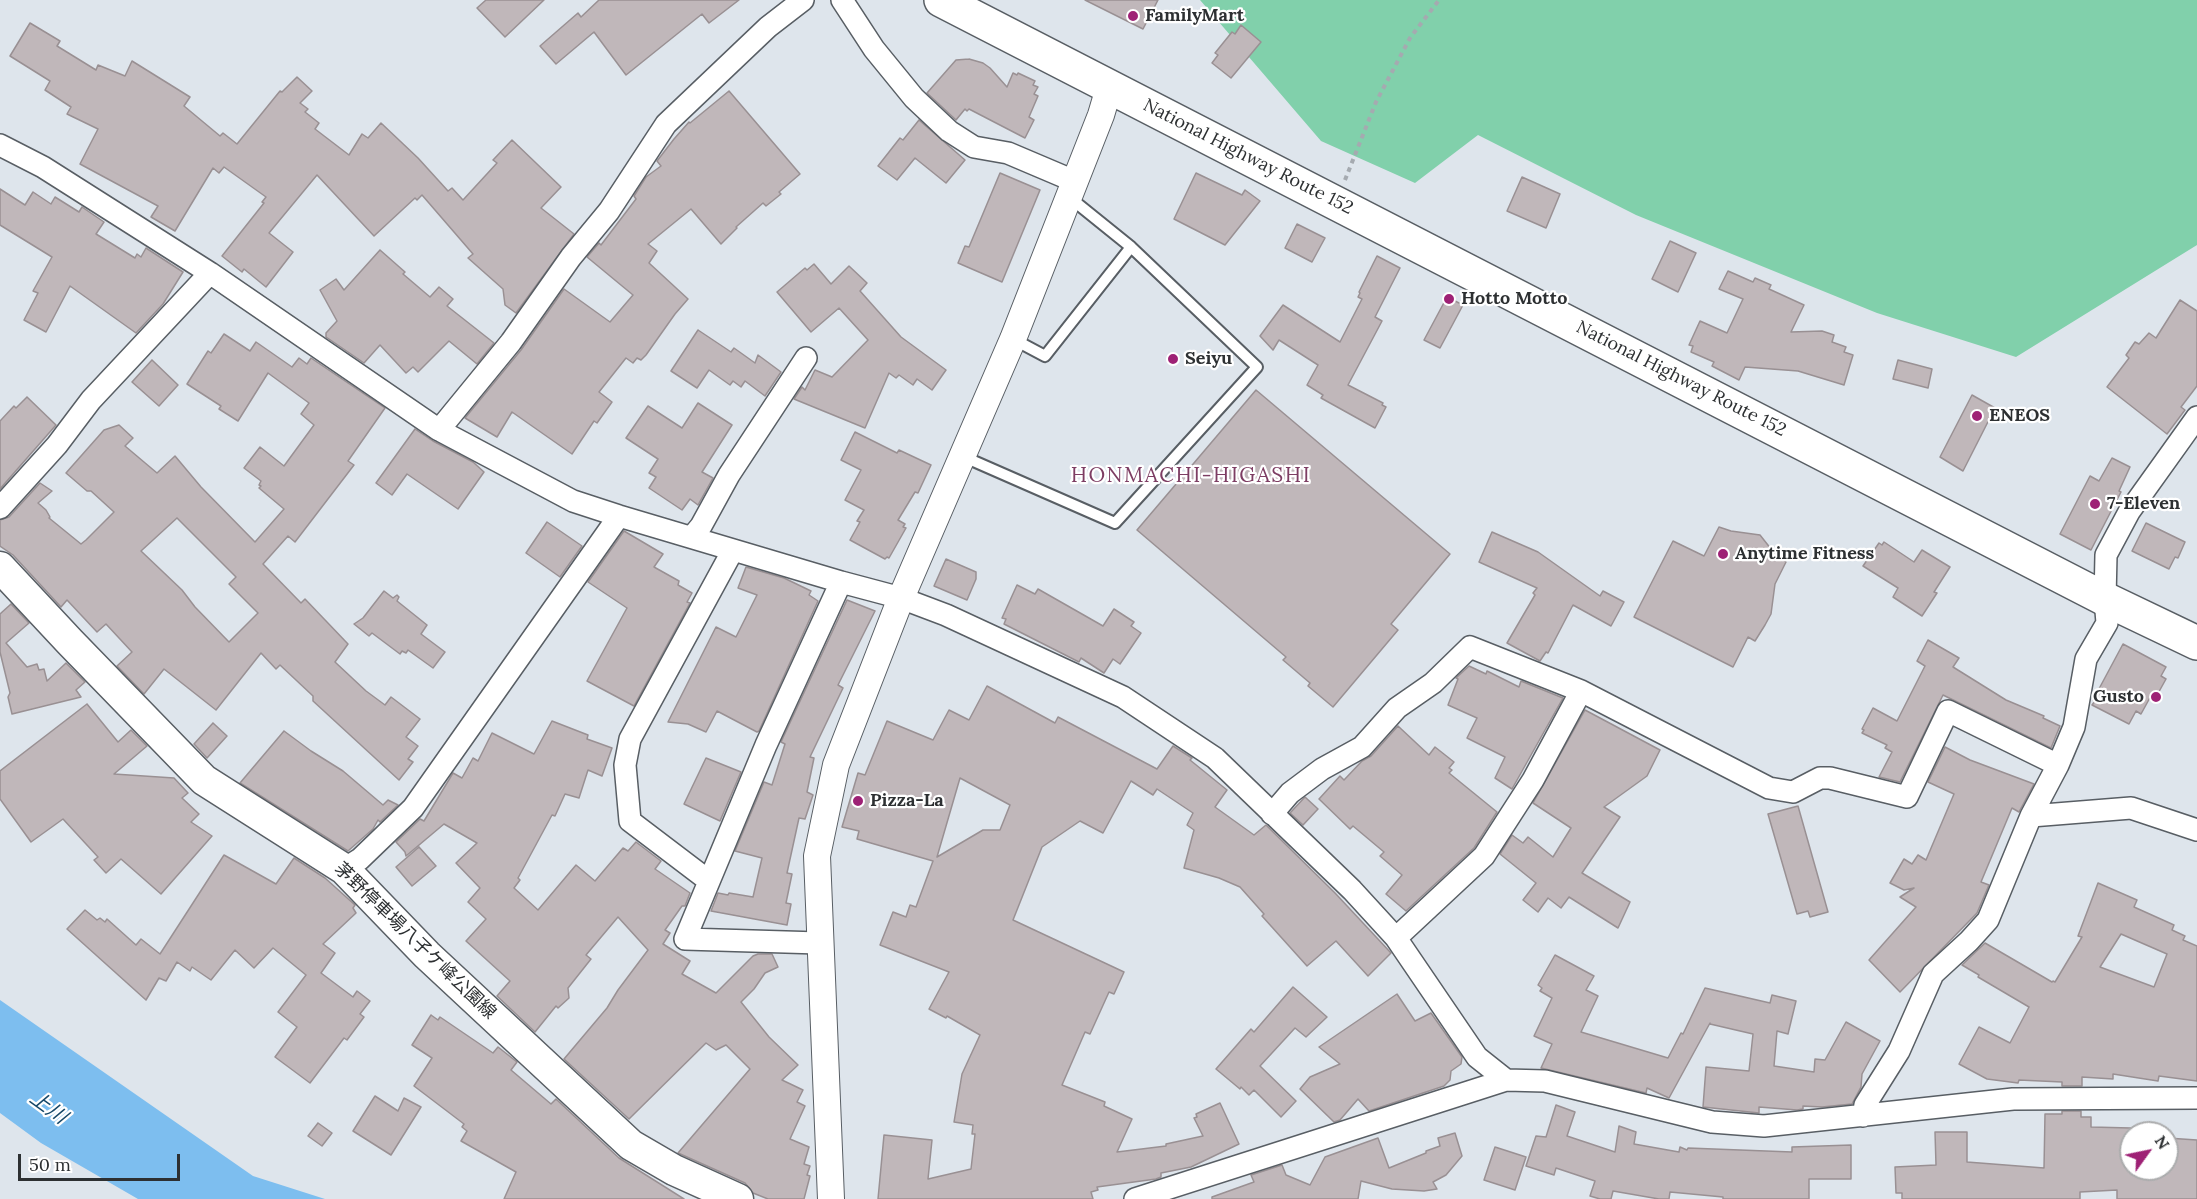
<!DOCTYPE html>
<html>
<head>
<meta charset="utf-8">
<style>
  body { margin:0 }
  #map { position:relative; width:2197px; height:1199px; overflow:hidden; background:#dee5ec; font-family:Lora,serif }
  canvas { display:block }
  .north { position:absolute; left:2119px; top:1121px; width:60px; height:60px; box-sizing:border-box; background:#fff; border:2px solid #abacad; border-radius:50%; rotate:57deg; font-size:16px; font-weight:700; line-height:24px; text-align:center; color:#2d3032 }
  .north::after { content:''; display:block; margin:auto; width:21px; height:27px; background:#9e2175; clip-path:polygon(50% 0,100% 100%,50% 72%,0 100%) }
  .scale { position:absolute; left:18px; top:1154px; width:162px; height:27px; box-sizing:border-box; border:3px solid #2d3032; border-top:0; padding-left:8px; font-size:18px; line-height:21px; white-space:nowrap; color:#2d3032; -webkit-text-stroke:4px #fff; paint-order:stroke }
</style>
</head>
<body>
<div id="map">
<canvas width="2197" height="1199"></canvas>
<div class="north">N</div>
<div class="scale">50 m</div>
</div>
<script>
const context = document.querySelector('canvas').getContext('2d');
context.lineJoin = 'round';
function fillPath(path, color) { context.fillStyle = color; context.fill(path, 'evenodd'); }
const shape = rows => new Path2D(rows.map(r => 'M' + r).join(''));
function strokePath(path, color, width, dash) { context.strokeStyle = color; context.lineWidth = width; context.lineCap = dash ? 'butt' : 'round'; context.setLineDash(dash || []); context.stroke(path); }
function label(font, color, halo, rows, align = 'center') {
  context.font = font + ' Lora,"Noto Sans JP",serif'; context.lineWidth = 4.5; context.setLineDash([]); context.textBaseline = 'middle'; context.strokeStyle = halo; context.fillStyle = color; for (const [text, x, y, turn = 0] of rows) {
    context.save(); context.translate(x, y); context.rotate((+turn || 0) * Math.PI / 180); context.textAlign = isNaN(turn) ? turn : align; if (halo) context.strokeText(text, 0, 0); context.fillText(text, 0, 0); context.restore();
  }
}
fillPath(shape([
  [1200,0,2197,0,2197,245,2016,357,1877,313,1636,215,1478,135,1415,183,1321,141]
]), '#81d0ab');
fillPath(shape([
  [0,1000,253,1176,325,1199,138,1199,41,1143,0,1113]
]), '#7dbeef');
const building = shape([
  [486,0,544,0,505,37,477,8,486,0],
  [599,0,739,0,709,23,702,14,626,75,594,32,556,64,540,46,578,13,581,17,599,0],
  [1085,0,1158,0,1143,29,1085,0],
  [30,23,60,41,57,46,96,70,98,65,125,76,132,61,190,97,184,106,220,136,223,133,237,144,280,91,282,92,297,77,312,91,300,103,308,109,305,112,319,123,315,129,349,155,362,134,368,138,381,123,418,158,448,191,452,188,463,200,497,163,493,160,512,140,561,187,541,208,574,234,516,313,505,305,503,289,468,258,473,254,422,195,417,200,415,198,374,236,317,175,269,233,293,252,266,287,244,269,242,272,222,256,264,203,262,202,266,197,224,167,219,173,213,168,175,231,151,217,158,206,80,164,98,129,67,114,71,107,45,90,50,81,10,56,30,23],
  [1241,25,1261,42,1231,78,1212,63,1218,55,1215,53,1232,32,1235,34,1241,25],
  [969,59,983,63,990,68,1007,87,1013,73,1017,75,1018,73,1035,81,1033,85,1038,87,1034,94,1038,96,1029,117,1034,120,1025,138,969,109,967,111,965,109,956,120,927,93,956,60,969,59],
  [729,91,800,174,779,192,781,194,766,206,763,203,736,227,737,228,721,244,691,209,648,244,657,251,649,263,688,299,675,314,646,355,641,360,637,358,633,363,626,358,599,392,612,402,597,423,594,421,572,454,512,412,497,437,465,418,521,350,564,289,610,322,633,295,587,257,599,243,601,245,636,199,634,196,646,177,661,166,657,161,674,139,689,122,690,123,729,91],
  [919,120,965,160,946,183,915,158,897,180,878,166,900,138,903,140,919,120],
  [1000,173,1040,190,1002,282,958,263,965,246,969,247,1000,173],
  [1196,173,1242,195,1245,190,1260,201,1225,245,1174,219,1196,173],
  [1522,177,1560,194,1546,228,1507,211,1522,177],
  [0,189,25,205,33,192,51,204,55,197,79,212,82,207,104,222,96,234,135,258,137,254,141,257,146,248,183,272,163,304,136,333,70,286,46,332,24,320,38,293,33,291,52,257,0,225,0,189],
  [1297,224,1325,238,1312,262,1285,248,1297,224],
  [1670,241,1696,253,1678,292,1652,279,1670,241],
  [380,250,405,272,403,274,430,297,439,287,453,299,447,306,494,343,477,364,449,341,418,372,413,367,406,373,380,345,364,363,326,337,326,333,337,321,320,290,336,279,344,290,380,250],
  [1377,256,1400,268,1375,317,1382,321,1348,385,1383,403,1382,405,1386,407,1375,428,1321,398,1323,395,1307,385,1318,365,1279,340,1273,350,1260,336,1283,305,1340,342,1362,299,1358,297,1360,293,1359,292,1377,256],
  [814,264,831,284,849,266,867,283,860,291,901,337,946,370,932,390,917,379,913,385,899,375,896,378,889,373,865,428,794,399,802,387,805,390,815,370,832,377,868,340,839,308,811,332,777,292,805,268,807,270,814,264],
  [1728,271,1753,282,1755,278,1771,285,1769,289,1804,305,1791,332,1822,331,1834,335,1832,342,1846,347,1844,352,1853,355,1844,385,1798,371,1745,367,1739,380,1712,366,1714,362,1691,352,1693,346,1689,345,1700,321,1727,333,1743,299,1719,289,1728,271],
  [1447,297,1463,305,1440,348,1424,340,1447,297],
  [2180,300,2197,311,2197,386,2181,407,2185,410,2167,434,2107,387,2129,358,2126,355,2135,342,2139,344,2149,333,2156,338,2180,300],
  [698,330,731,352,734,348,755,363,758,355,781,372,765,396,745,381,741,387,733,381,730,385,709,370,697,388,671,371,698,330],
  [224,334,250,351,256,342,292,367,299,358,307,364,311,358,385,408,348,461,354,465,295,542,288,536,263,564,301,603,305,599,348,644,335,662,366,691,385,705,391,697,420,719,406,737,418,746,408,759,413,762,399,780,313,701,313,696,280,665,276,669,261,653,216,710,164,669,144,694,117,666,132,652,106,624,97,632,67,600,61,607,13,555,0,546,0,520,9,517,40,483,52,491,38,503,46,510,50,517,49,518,81,544,86,540,114,512,91,491,87,491,66,473,104,430,119,425,133,438,125,446,157,473,175,456,201,487,255,542,284,509,259,488,261,486,259,485,261,481,244,468,260,447,284,466,314,425,301,414,309,403,268,373,238,421,219,409,221,406,187,384,208,351,211,353,224,334],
  [177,518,236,577,229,584,258,613,229,642,195,607,182,590,141,551,177,518],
  [152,360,178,385,159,406,132,382,152,360],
  [1898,360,1932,369,1928,388,1893,379,1898,360],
  [1256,390,1450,554,1391,624,1398,630,1333,707,1308,686,1310,683,1283,660,1286,657,1137,530,1256,390],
  [1972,395,1995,408,1963,471,1940,457,1972,395],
  [27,397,56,425,0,489,0,421,14,406,16,408,27,397],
  [698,403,732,425,702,472,713,478,698,505,690,499,682,510,649,488,656,477,649,473,658,459,626,438,648,406,682,428,698,403],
  [415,429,433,441,473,462,484,472,458,509,407,474,392,495,376,483,415,429],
  [855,432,897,453,899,450,931,465,918,493,915,492,898,520,905,524,903,527,906,528,889,558,887,557,885,559,850,540,860,522,857,521,864,510,845,500,861,470,841,460,855,432],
  [2112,458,2130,467,2119,491,2121,492,2091,550,2060,534,2090,476,2099,481,2112,458],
  [547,522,582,546,560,577,526,553,547,522],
  [2146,523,2185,542,2178,558,2175,557,2169,569,2132,551,2146,523],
  [1719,527,1731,531,1760,535,1775,554,1786,562,1775,584,1771,614,1765,625,1755,641,1748,637,1733,667,1634,617,1673,541,1704,556,1719,527],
  [624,531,663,554,654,567,679,581,678,585,692,593,687,602,690,603,634,706,587,681,627,608,588,582,624,531],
  [1492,532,1538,552,1600,596,1603,591,1624,602,1611,626,1573,605,1548,653,1546,652,1540,661,1507,643,1535,595,1533,593,1537,588,1479,562,1492,532],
  [1884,542,1914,562,1922,550,1950,567,1934,592,1937,593,1922,616,1893,597,1898,588,1863,566,1879,543,1882,545,1884,542],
  [946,559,976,572,976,579,967,600,934,586,946,559],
  [746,567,784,578,811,591,809,595,818,601,759,731,757,732,717,711,706,732,688,724,668,722,716,627,736,637,757,595,738,588,746,567],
  [1017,585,1035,594,1038,589,1103,626,1114,609,1134,622,1131,626,1141,633,1120,664,1113,659,1104,673,1081,658,1079,662,1004,624,1006,619,1002,618,1017,585],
  [384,591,393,598,397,595,399,597,397,601,427,625,421,634,445,652,433,668,408,650,406,653,402,651,400,654,372,633,369,636,354,624,363,618,384,591],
  [847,600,875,611,838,685,843,688,810,757,814,758,807,792,813,795,805,819,799,818,787,873,792,874,786,903,791,904,787,925,711,911,718,893,728,895,729,893,753,897,762,858,735,851,764,782,772,785,785,744,781,742,847,600],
  [11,604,29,623,6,643,27,667,37,664,39,670,44,669,47,681,66,663,85,682,76,690,81,697,12,714,8,697,10,693,0,652,0,614,11,604],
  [1928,640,1959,658,1953,667,2006,700,2044,716,2043,718,2060,726,2051,748,1943,695,1900,782,1879,777,1892,752,1885,748,1887,745,1862,733,1864,730,1862,729,1873,708,1897,721,1925,666,1917,661,1928,640],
  [2123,644,2166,667,2161,676,2166,679,2156,697,2152,694,2141,714,2136,711,2129,724,2092,705,2095,701,2093,700,2123,644],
  [1469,666,1486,674,1487,671,1519,687,1521,681,1563,698,1512,789,1495,778,1505,757,1467,738,1477,718,1448,705,1458,679,1456,678,1469,666],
  [987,686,1055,723,1058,717,1157,769,1173,746,1192,758,1190,760,1227,790,1215,807,1254,835,1266,825,1335,893,1391,953,1368,976,1336,941,1307,966,1262,916,1264,914,1240,887,1219,878,1184,868,1194,830,1187,825,1193,813,1157,789,1153,795,1131,781,1103,833,1080,821,1042,847,1013,920,1124,972,1114,994,1109,992,1090,1034,1085,1032,1062,1085,1105,1102,1104,1106,1132,1119,1117,1152,1166,1146,1166,1144,1203,1136,1194,1118,1197,1117,1196,1114,1220,1103,1239,1144,1191,1167,1161,1173,1161,1177,1156,1179,1097,1187,1098,1190,1091,1192,1093,1199,878,1199,884,1135,932,1140,928,1179,971,1169,975,1134,972,1134,973,1125,954,1122,962,1074,980,1035,947,1016,946,1018,929,1009,949,972,880,945,893,912,906,917,910,905,916,907,933,861,857,839,859,831,842,827,858,773,865,775,887,721,933,740,949,710,969,720,987,686],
  [960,778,1010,805,1000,830,983,830,937,857,960,778],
  [87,704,118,742,131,730,147,746,114,774,174,778,188,793,182,798,199,814,191,822,212,836,161,894,121,859,106,873,94,860,98,857,63,819,31,842,0,799,0,771,87,704],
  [1585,710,1660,750,1647,776,1604,807,1620,817,1582,873,1630,902,1618,928,1569,897,1561,908,1548,898,1538,912,1523,900,1536,883,1500,854,1512,835,1523,843,1528,837,1553,857,1571,828,1533,803,1585,710],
  [552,721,588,735,587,739,612,748,602,776,588,770,579,798,565,794,555,816,552,815,518,878,520,880,514,888,538,910,576,865,595,881,623,848,628,851,636,842,661,861,655,869,690,893,685,906,682,906,665,930,670,933,663,944,690,961,682,974,716,993,753,956,758,954,772,954,778,967,765,973,754,989,741,1002,769,1037,798,1065,782,1080,803,1090,797,1102,805,1106,790,1139,809,1147,804,1164,810,1166,807,1175,810,1176,804,1199,768,1199,753,1193,745,1183,678,1153,750,1069,726,1045,716,1050,706,1043,629,1119,564,1059,607,1008,618,990,648,950,618,917,586,955,591,959,568,988,569,998,558,1008,556,1006,535,1032,497,996,510,981,466,941,486,919,468,902,480,888,456,863,477,843,444,824,406,856,405,852,396,842,420,819,424,821,453,773,462,778,473,758,478,761,492,733,534,754,552,721],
  [213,723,227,736,207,758,194,744,213,723],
  [1398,726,1429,755,1435,747,1454,762,1449,768,1452,770,1449,773,1497,812,1474,848,1406,911,1386,894,1402,875,1380,856,1384,852,1353,826,1350,829,1319,799,1340,776,1344,780,1362,761,1371,756,1398,726],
  [284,731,311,751,343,771,383,805,388,800,398,805,380,822,378,820,373,829,348,851,240,783,284,731],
  [1945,747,1970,760,2034,784,2019,812,2012,808,1981,882,1989,885,1977,913,1900,992,1869,960,1916,907,1900,897,1914,888,1904,890,1890,883,1904,859,1912,864,1918,855,1926,860,1954,794,1928,782,1945,747],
  [706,758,741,772,720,821,684,804,706,758],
  [1305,797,1318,809,1303,825,1290,813,1305,797],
  [1798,806,1828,912,1810,917,1808,911,1797,914,1768,814,1798,806],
  [419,847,436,866,412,886,396,867,419,847],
  [224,855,276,884,294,858,325,878,355,905,353,908,356,913,323,944,335,953,321,973,353,997,357,991,370,1001,360,1014,364,1017,347,1040,344,1038,310,1083,275,1057,297,1027,278,1012,306,975,273,948,254,968,235,950,211,980,192,967,190,971,177,962,166,981,159,978,146,1000,67,929,85,910,97,920,100,918,105,922,107,919,136,945,141,939,160,954,224,855],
  [2098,883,2137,900,2134,907,2174,925,2172,930,2185,936,2183,940,2197,946,2197,1081,2159,1076,2158,1081,2113,1074,2113,1079,2082,1077,2082,1086,2062,1086,2062,1082,2019,1080,2018,1083,1987,1079,1959,1064,1979,1027,2010,1043,2029,1007,1978,977,1979,975,1962,965,1985,943,2052,982,2053,981,2055,982,2082,937,2078,936,2098,883],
  [2121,934,2167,954,2154,987,2100,967,2121,934],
  [1555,955,1594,976,1586,990,1598,996,1581,1032,1668,1058,1681,1033,1683,1034,1705,988,1770,1003,1772,995,1796,1001,1788,1034,1777,1031,1774,1066,1814,1072,1815,1059,1825,1060,1846,1022,1880,1041,1862,1074,1861,1087,1852,1104,1822,1107,1803,1106,1803,1109,1797,1110,1759,1107,1759,1113,1703,1107,1706,1067,1749,1071,1753,1034,1710,1024,1710,1023,1669,1098,1647,1088,1646,1093,1541,1068,1552,1044,1534,1036,1552,998,1540,991,1542,988,1538,985,1555,955],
  [1293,987,1327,1017,1306,1037,1295,1028,1260,1066,1296,1101,1281,1117,1254,1090,1249,1095,1241,1087,1240,1089,1216,1069,1251,1029,1254,1032,1293,987],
  [1397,994,1415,1021,1431,1013,1462,1057,1461,1064,1451,1071,1450,1080,1444,1086,1369,1111,1358,1099,1340,1120,1334,1122,1300,1089,1310,1077,1340,1064,1319,1047,1397,994],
  [431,1015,438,1020,440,1017,493,1053,498,1047,517,1062,511,1070,551,1104,556,1099,619,1158,684,1199,504,1199,516,1172,461,1141,467,1131,462,1127,464,1124,414,1086,432,1058,412,1045,431,1015],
  [375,1096,398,1111,404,1098,421,1107,391,1155,353,1131,375,1096],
  [1556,1105,1575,1112,1567,1136,1615,1152,1619,1126,1636,1132,1634,1144,1679,1152,1680,1147,1687,1150,1688,1148,1792,1152,1792,1147,1851,1145,1851,1179,1809,1179,1809,1199,1723,1199,1723,1197,1670,1192,1669,1199,1659,1199,1613,1191,1611,1199,1600,1199,1590,1196,1595,1181,1556,1168,1554,1175,1526,1166,1536,1136,1546,1137,1556,1105],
  [2062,1111,2081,1111,2081,1117,2091,1117,2091,1127,2131,1128,2131,1169,2167,1169,2167,1138,2197,1140,2197,1199,2117,1199,2117,1190,2080,1192,2080,1199,1902,1199,1902,1193,1896,1193,1895,1167,1936,1165,1935,1132,1967,1132,1967,1162,2044,1168,2045,1114,2062,1114,2062,1111],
  [318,1123,332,1133,322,1146,308,1136,318,1123],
  [1455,1133,1462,1156,1446,1175,1433,1182,1437,1189,1424,1191,1392,1189,1361,1181,1358,1199,1212,1199,1212,1197,1254,1182,1251,1175,1282,1165,1286,1175,1310,1185,1325,1157,1378,1138,1389,1168,1426,1153,1426,1151,1440,1146,1438,1138,1455,1133],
  [1495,1147,1526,1157,1515,1190,1484,1180,1495,1147]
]);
fillPath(building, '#c0b7ba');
strokePath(building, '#999093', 1.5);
const service = shape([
  [1013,339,1045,356,1131,247,1069,197],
  [962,456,1115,523,1257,367,1131,247]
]);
const minor = shape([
  [842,0,874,49,914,98,949,131,974,147,1008,153,1074,181],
  [0,145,43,167,210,273,439,430,573,501,619,516,841,582,901,598,946,615,1123,697,1215,758,1352,890,1396,938,1477,1057,1506,1080],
  [439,430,511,342,571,257,609,211,666,124,768,27,803,0],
  [0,508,57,445,91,400,210,273],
  [692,537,701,526,729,475,806,358],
  [1272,814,1290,793,1322,769,1362,747,1397,708,1433,683,1470,647,1581,691,1769,788,1793,792,1820,778,1830,778,1907,797,1948,711,2058,765],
  [2031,816,2131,808,2197,830],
  [344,869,360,859,413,808,619,516],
  [709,881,630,821,625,765,630,739,733,550],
  [1396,938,1484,856,1533,780,1581,691],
  [819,943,685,939,766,745,841,582],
  [1863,1116,1865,1105,1899,1051,1933,974,1969,941,1988,920,2031,816,2058,765,2074,727,2086,659,2107,623,2105,599,2106,555,2129,512,2197,417],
  [1135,1199,1506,1080,1545,1081,1712,1122,1764,1126,2013,1099,2197,1098]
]);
const tertiary = shape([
  [831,1199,817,856,836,765,901,598,1013,339,1101,115,1109,88]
]);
const secondary = shape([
  [0,567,70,642,204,780,344,869,427,955,631,1145,674,1170,738,1199]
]);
const trunk = shape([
  [941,0,2105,599,2197,643]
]);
strokePath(service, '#585e64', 14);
strokePath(minor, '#585e64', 24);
strokePath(tertiary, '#585e64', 28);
strokePath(secondary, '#585e64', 33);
strokePath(trunk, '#585e64', 36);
strokePath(shape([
  [1345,180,1376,102,1410,38,1439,0]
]), '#a5aab0', 4, [4.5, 4.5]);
strokePath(service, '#fff', 10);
strokePath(minor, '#fff', 21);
strokePath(tertiary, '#fff', 26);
strokePath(secondary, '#fff', 30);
strokePath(trunk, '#fff', 33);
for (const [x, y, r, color] of [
  [1133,16,6,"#9e2175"],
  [1449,299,6,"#9e2175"],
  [1173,359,6,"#9e2175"],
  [1977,416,6,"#9e2175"],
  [2095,504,6,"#9e2175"],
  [1723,554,6,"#9e2175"],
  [2156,697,6,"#9e2175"],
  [858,801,6,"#9e2175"]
]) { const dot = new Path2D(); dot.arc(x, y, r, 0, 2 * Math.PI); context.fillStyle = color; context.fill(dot); strokePath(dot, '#fff', 2); }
label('bold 18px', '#2d3032', '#fff', [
  ["FamilyMart",1145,16],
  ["Hotto Motto",1461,299],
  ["Seiyu",1185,359],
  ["ENEOS",1989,416],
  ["7-Eleven",2107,504],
  ["Anytime Fitness",1735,554],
  ["Gusto",2144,697,"right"],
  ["Pizza-La",870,801]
], 'left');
label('18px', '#2d3032', '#fff', [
  ["National Highway Route 152",1248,157,27],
  ["National Highway Route 152",1681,379,27],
  ["茅野停車場八子ケ峰公園線",415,941,44]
]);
label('italic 20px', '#164869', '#fff', [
  ["上川",48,1108,36]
]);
context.letterSpacing = '1.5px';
label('21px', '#7d3d63', '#fff', [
  ["HONMACHI-HIGASHI",1191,476]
]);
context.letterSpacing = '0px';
</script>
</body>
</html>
